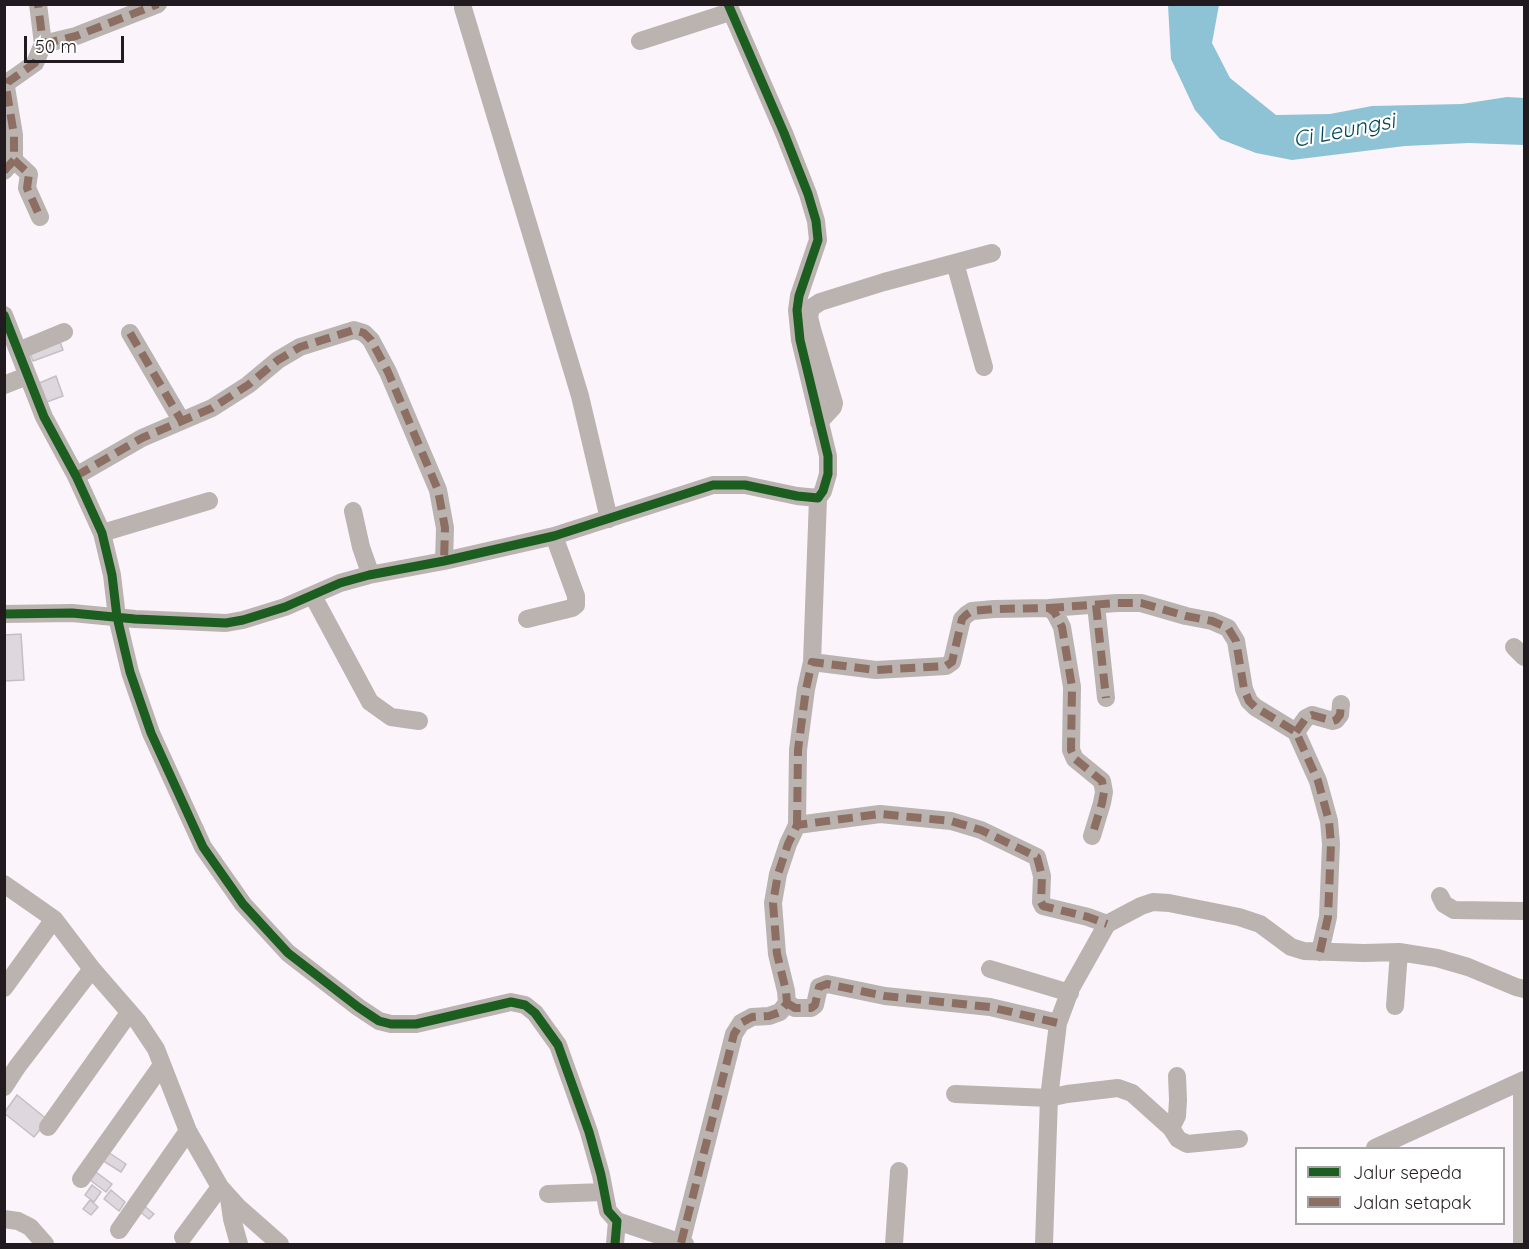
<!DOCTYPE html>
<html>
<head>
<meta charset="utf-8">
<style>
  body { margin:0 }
  #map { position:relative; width:1529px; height:1249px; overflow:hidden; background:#fbf4fb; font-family:Quicksand,sans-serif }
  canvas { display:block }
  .frame { position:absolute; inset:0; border:6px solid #211b20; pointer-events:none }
  .legend { position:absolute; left:1295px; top:1147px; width:210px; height:78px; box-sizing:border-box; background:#fff; border:2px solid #a6a4a6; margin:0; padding:8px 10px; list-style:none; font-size:18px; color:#211b20 }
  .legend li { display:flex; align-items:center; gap:12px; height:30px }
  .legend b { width:30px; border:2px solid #a6a4a6 }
  .scale { position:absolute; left:24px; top:36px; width:100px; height:27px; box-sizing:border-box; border:3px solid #211b20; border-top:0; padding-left:8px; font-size:18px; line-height:21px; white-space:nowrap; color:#211b20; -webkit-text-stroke:4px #fff; paint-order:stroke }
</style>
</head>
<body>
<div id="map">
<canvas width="1529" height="1249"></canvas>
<div class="frame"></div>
<ul class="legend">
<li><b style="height:8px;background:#1b5e20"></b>Jalur sepeda</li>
<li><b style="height:8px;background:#8d6e63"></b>Jalan setapak</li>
</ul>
<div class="scale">50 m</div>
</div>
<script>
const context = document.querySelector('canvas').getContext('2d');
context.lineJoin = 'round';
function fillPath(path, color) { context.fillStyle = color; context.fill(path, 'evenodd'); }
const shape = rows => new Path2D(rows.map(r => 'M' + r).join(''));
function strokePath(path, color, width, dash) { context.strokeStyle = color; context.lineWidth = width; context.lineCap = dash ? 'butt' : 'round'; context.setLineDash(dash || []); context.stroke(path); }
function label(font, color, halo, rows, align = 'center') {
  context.font = font + ' Quicksand,sans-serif'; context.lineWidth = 4.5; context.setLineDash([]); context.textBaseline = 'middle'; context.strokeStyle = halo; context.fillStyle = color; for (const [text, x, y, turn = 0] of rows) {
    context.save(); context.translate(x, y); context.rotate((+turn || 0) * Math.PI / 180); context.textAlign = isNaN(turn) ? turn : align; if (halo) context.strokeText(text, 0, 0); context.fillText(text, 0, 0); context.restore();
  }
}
fillPath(shape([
  [1168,5,1219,5,1212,43,1230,78,1276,115,1330,114,1372,106,1462,104,1507,97,1524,98,1524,145,1469,143,1405,146,1292,160,1256,153,1220,139,1195,110,1171,59]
]), '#8ec2d5');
const building = shape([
  [59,339,63,350,33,361,29,351,59,339],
  [56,376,63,396,44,403,37,384,56,376],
  [21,634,24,680,4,681,4,635,21,634],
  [17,1095,48,1120,34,1137,4,1113,17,1095],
  [108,1152,126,1164,121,1172,102,1160,108,1152],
  [96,1172,112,1184,106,1192,90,1180,96,1172],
  [92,1185,101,1192,94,1202,85,1195,92,1185],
  [111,1190,125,1202,119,1211,104,1199,111,1190],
  [90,1200,98,1207,91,1215,83,1209,90,1200],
  [143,1205,154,1214,149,1219,138,1210,143,1205]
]);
fillPath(building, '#ded8de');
strokePath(building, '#c4bfc4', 1.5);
strokePath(shape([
  [463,8,580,396,609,519],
  [640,41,730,12],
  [43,44,76,36,158,4],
  [14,160,29,174,27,188,40,217],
  [4,171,14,160,14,135,6,87,8,82,35,63,43,44,38,4],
  [955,263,984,367],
  [4,315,44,417,76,476,102,533,112,575,117,617,130,672,151,733,203,847,243,904,288,953,358,1007,379,1021,391,1024,416,1024,511,1002,525,1005,535,1013,558,1045,589,1132,601,1175,608,1211,617,1221,615,1244],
  [130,333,181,420],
  [18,351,64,332],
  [4,385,27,376],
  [819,422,833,407,834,403,812,329,809,317,811,308,820,302,884,282,992,253],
  [76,476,142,438,212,408,248,385,278,360,300,347,354,330,364,333,371,340,388,372,438,490,445,528,444,561],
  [353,511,361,547,368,567,369,575],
  [102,533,209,501],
  [313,596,370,702,391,717,419,721],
  [1096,605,1106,698],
  [1049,608,1117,603,1141,603,1186,616,1212,621,1228,628,1236,641,1244,689,1249,701,1255,707,1296,732,1318,781,1329,821,1331,844,1328,917,1320,952],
  [4,614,72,613,135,619,226,623,243,620,285,607,340,583,369,575,444,561,554,536,713,485,745,485,797,496,818,498,823,491,828,474,828,456,800,340,797,310,799,296,818,240,816,221,808,194,784,133,728,4],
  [527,619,572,608,576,605,576,596,554,536],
  [1514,647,1524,657],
  [812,662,876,670,946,666,952,662,962,619,966,615,972,611,994,609,1049,608,1055,613,1062,627,1072,687,1071,750,1075,759,1102,781,1104,792,1102,803,1092,836],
  [1296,732,1306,718,1312,715,1333,721,1336,720,1340,715,1341,704],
  [797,825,798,750,806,689,812,662,818,498],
  [4,884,54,919,92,969,138,1022,156,1049,188,1131,220,1187,238,1207,280,1244],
  [1440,896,1444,904,1454,910,1524,911],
  [990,969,1070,993],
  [4,988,54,919],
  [787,1003,795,1008,811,1008,815,1005,819,987,827,984,885,996,990,1007,1058,1023],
  [1395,1006,1399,952],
  [1522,1081,1522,1244],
  [4,1087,17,1067,92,969],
  [955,1094,1049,1098,1067,1094,1118,1088,1132,1093,1171,1128,1178,1139,1187,1144,1239,1139],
  [48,1127,129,1013],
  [1171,1128,1177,1116,1178,1100,1177,1076],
  [1375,1148,1524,1080],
  [81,1179,162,1065],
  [548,1194,603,1192],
  [229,1198,232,1219,239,1244],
  [4,1219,18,1221,30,1227,45,1244],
  [617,1221,685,1244],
  [119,1230,188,1131],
  [183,1237,220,1187],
  [681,1243,734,1034,741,1023,752,1017,769,1016,780,1012,787,1003,786,991,777,954,773,903,778,874,788,844,797,825,880,814,951,821,981,830,1037,857,1042,876,1041,902,1043,906,1088,917,1107,924],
  [894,1244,899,1171],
  [1044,1244,1049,1098,1058,1023,1071,988,1107,924,1141,906,1153,902,1169,903,1239,917,1260,924,1291,947,1304,951,1364,953,1399,952,1437,958,1468,967,1516,987,1524,989]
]), '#bab3b0', 18);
strokePath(shape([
  [43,44,76,36,158,4],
  [14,160,29,174,27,188,40,217],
  [4,171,14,160,14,135,6,87,8,82,35,63,43,44,38,4],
  [130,333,181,420],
  [76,476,142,438,212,408,248,385,278,360,300,347,354,330,364,333,371,340,388,372,438,490,445,528,444,561],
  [1096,605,1106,698],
  [1049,608,1117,603,1141,603,1186,616,1212,621,1228,628,1236,641,1244,689,1249,701,1255,707,1296,732,1318,781,1329,821,1331,844,1328,917,1320,952],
  [1296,732,1306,718,1312,715,1333,721,1336,720,1340,715,1341,704],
  [797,825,798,750,806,689,812,662,876,670,946,666,952,662,962,619,966,615,972,611,994,609,1049,608,1055,613,1062,627,1072,687,1071,750,1075,759,1102,781,1104,792,1102,803,1092,836],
  [787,1003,795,1008,811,1008,815,1005,819,987,827,984,885,996,990,1007,1058,1023],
  [681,1243,734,1034,741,1023,752,1017,769,1016,780,1012,787,1003,786,991,777,954,773,903,778,874,788,844,797,825,880,814,951,821,981,830,1037,857,1042,876,1041,902,1043,906,1088,917,1107,924]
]), '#8d6e63', 8, [15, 8]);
strokePath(shape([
  [4,315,44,417,76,476,102,533,112,575,117,617,130,672,151,733,203,847,243,904,288,953,358,1007,379,1021,391,1024,416,1024,511,1002,525,1005,535,1013,558,1045,589,1132,601,1175,608,1211,617,1221,615,1244],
  [4,614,72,613,135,619,226,623,243,620,285,607,340,583,369,575,444,561,554,536,713,485,745,485,797,496,818,498,823,491,828,474,828,456,800,340,797,310,799,296,818,240,816,221,808,194,784,133,728,4]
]), '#1b5e20', 9);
label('italic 22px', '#01495a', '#fff', [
  ["Ci Leungsi",1344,131,-11]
]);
</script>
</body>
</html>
